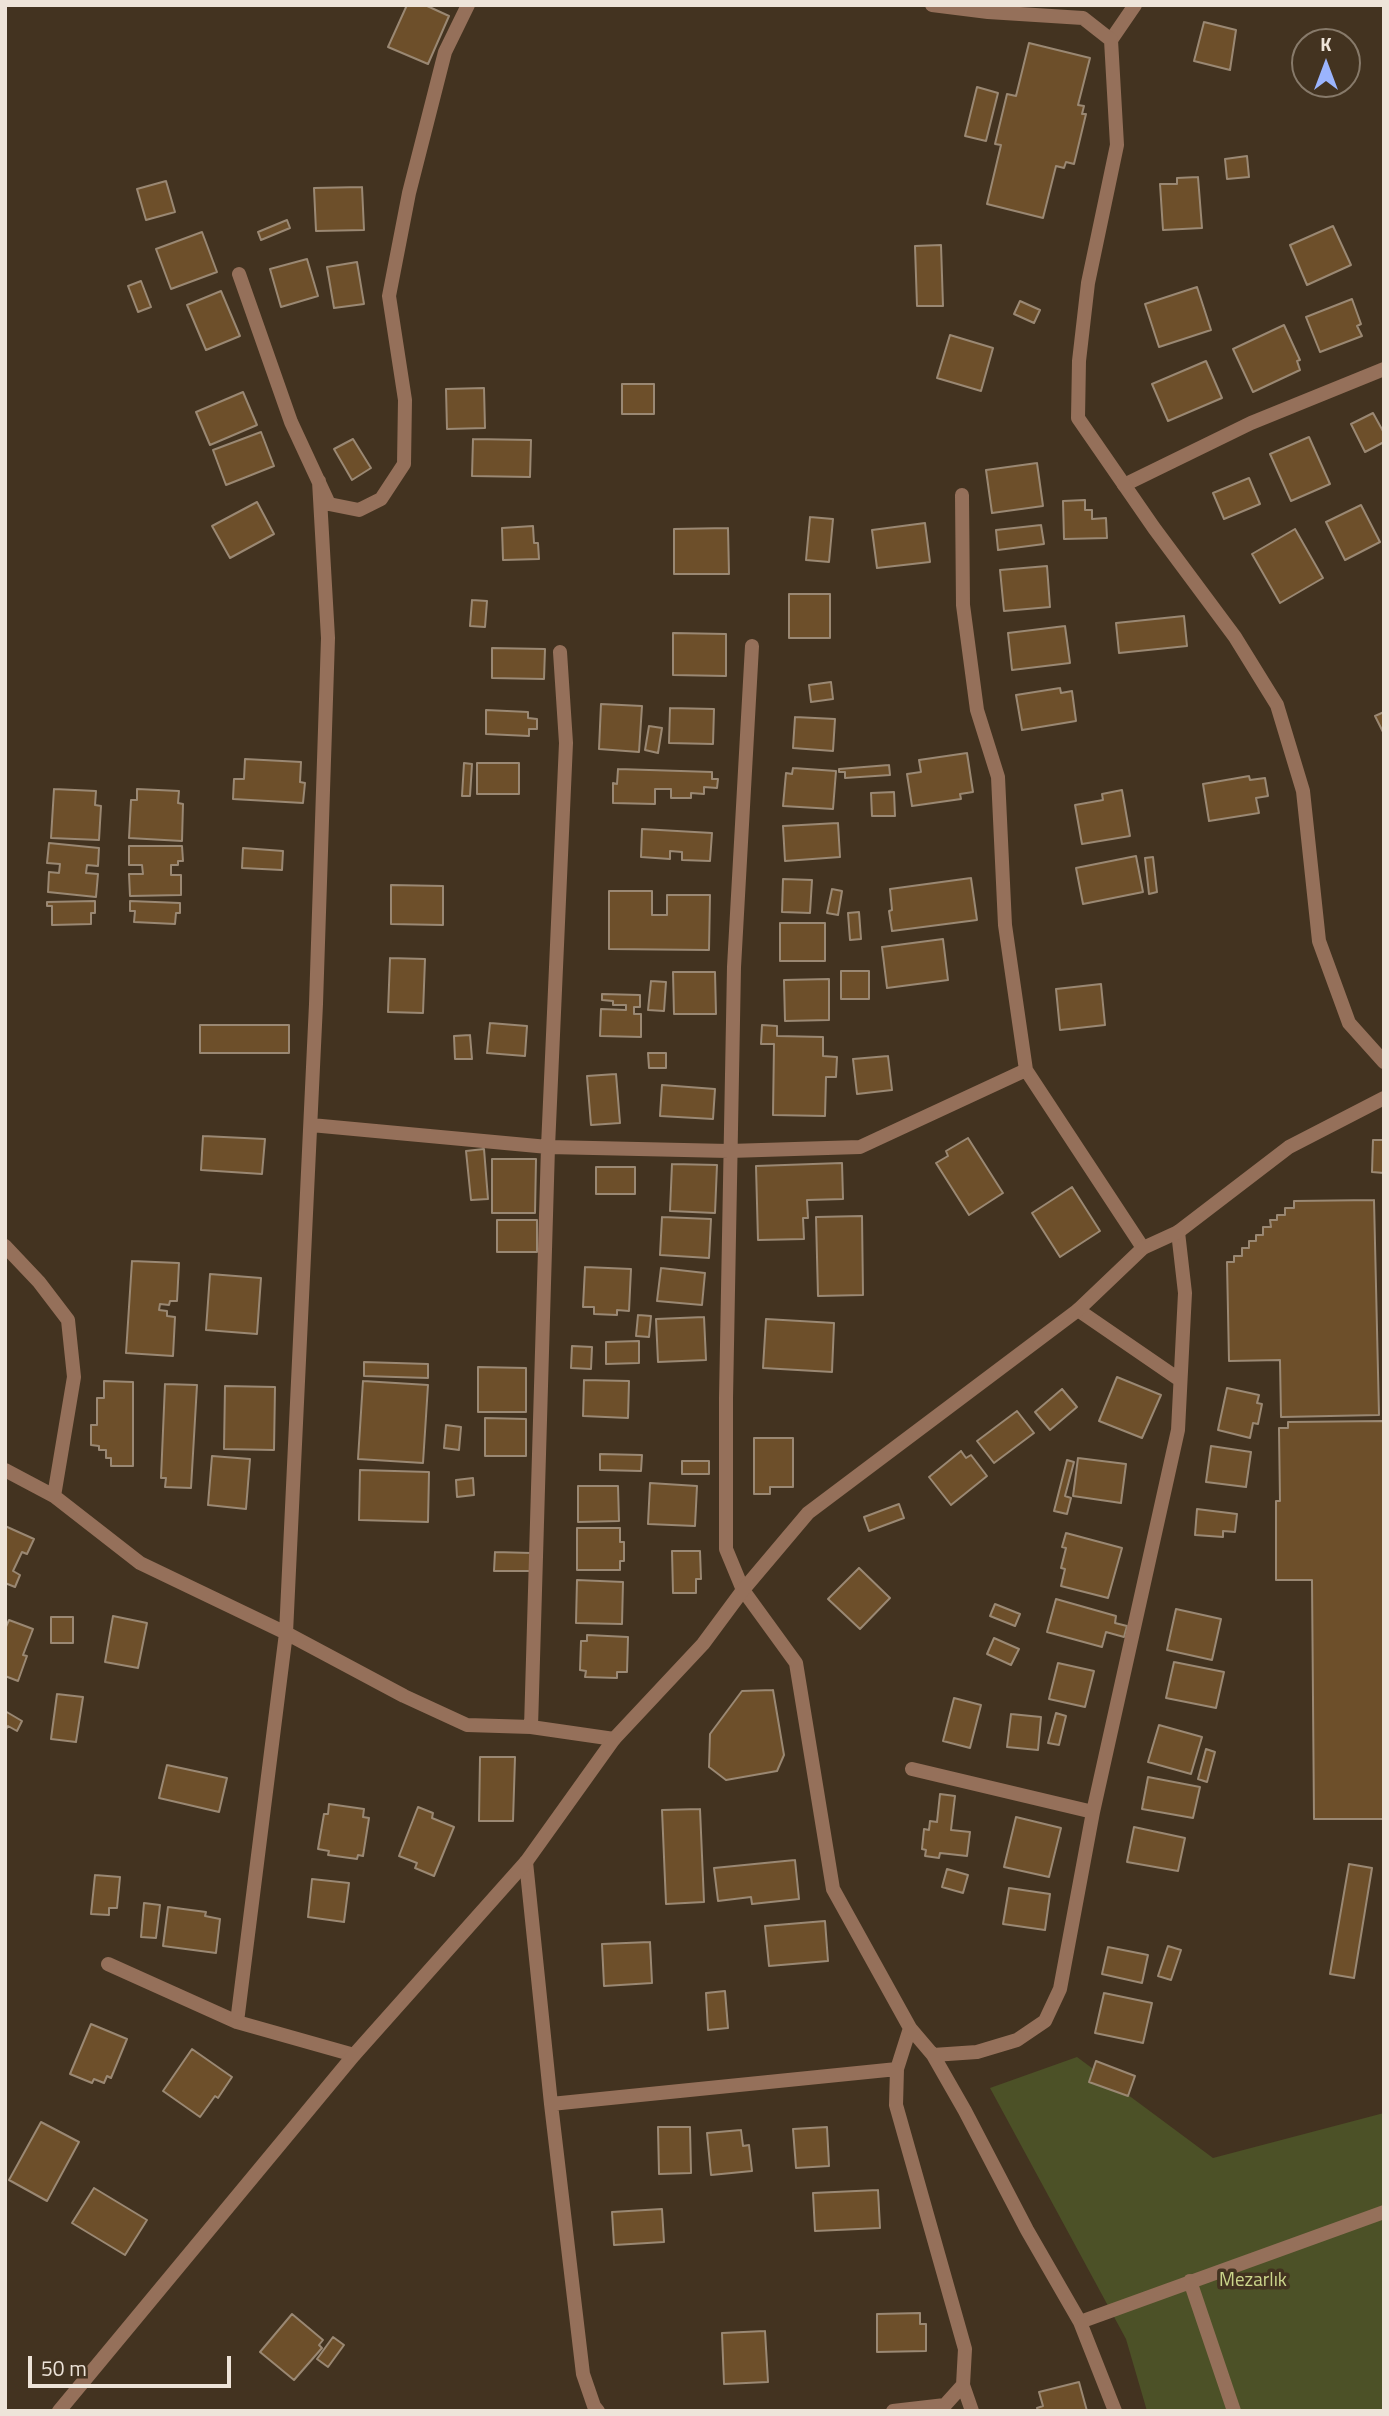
<!DOCTYPE html>
<html>
<head>
<meta charset="utf-8">
<style>
  body { margin:0 }
  #map { position:relative; width:1389px; height:2416px; overflow:hidden; background:#433320; font-family:"Titillium Web",sans-serif }
  canvas { display:block }
  .frame { position:absolute; inset:0; border:7px solid #eee4d9; pointer-events:none }
  .north { position:absolute; left:1291px; top:28px; width:70px; height:70px; box-sizing:border-box; background:#433320; border:2px solid #877a6a; border-radius:50%; rotate:0deg; font-size:19px; font-weight:700; line-height:28px; text-align:center; color:#eee4d9 }
  .north::after { content:''; display:block; margin:auto; width:24px; height:32px; background:#9bb4fd; clip-path:polygon(50% 0,100% 100%,50% 72%,0 100%) }
  .scale { position:absolute; left:28px; top:2356px; width:203px; height:32px; box-sizing:border-box; border:4px solid #eee4d9; border-top:0; padding-left:9px; font-size:21px; line-height:24px; white-space:nowrap; color:#eee4d9; -webkit-text-stroke:5px #433320; paint-order:stroke }
</style>
</head>
<body>
<div id="map">
<canvas width="1389" height="2416"></canvas>
<div class="frame"></div>
<div class="north">K</div>
<div class="scale">50 m</div>
</div>
<script>
const context = document.querySelector('canvas').getContext('2d');
context.lineJoin = 'round';
function fillPath(path, color) { context.fillStyle = color; context.fill(path, 'evenodd'); }
const shape = rows => new Path2D(rows.map(r => 'M' + r).join(''));
function strokePath(path, color, width, dash) { context.strokeStyle = color; context.lineWidth = width; context.lineCap = dash ? 'butt' : 'round'; context.setLineDash(dash || []); context.stroke(path); }
function label(font, color, halo, rows, align = 'center') {
  context.font = font + ' "Titillium Web",sans-serif'; context.lineWidth = 7; context.setLineDash([]); context.textBaseline = 'middle'; context.strokeStyle = halo; context.fillStyle = color; for (const [text, x, y, turn = 0] of rows) {
    context.save(); context.translate(x, y); context.rotate((+turn || 0) * Math.PI / 180); context.textAlign = isNaN(turn) ? turn : align; if (halo) context.strokeText(text, 0, 0); context.fillText(text, 0, 0); context.restore();
  }
}
fillPath(shape([
  [1077,2057,1213,2158,1384,2113,1384,2411,1147,2411,1126,2339,990,2088]
]), '#4c5127');
const building = shape([
  [407,5,425,5,449,16,428,64,388,47,407,5],
  [1204,22,1236,30,1230,70,1194,61,1204,22],
  [1029,43,1090,58,1078,105,1084,106,1082,114,1086,114,1074,164,1066,162,1064,168,1056,166,1043,218,987,204,1001,145,995,144,1007,94,1016,96,1029,43],
  [977,87,998,93,986,141,965,136,977,87],
  [1247,156,1249,177,1227,179,1225,159,1247,156],
  [1198,177,1202,228,1163,230,1160,184,1177,184,1177,178,1198,177],
  [166,181,175,212,146,220,137,189,166,181],
  [362,187,364,230,316,231,314,188,362,187],
  [287,220,290,228,261,240,258,232,287,220],
  [1333,226,1351,265,1307,285,1290,245,1333,226],
  [202,232,217,272,171,289,156,249,202,232],
  [941,245,943,306,917,306,915,246,941,245],
  [307,259,318,296,281,307,270,269,307,259],
  [357,262,364,304,334,308,327,267,357,262],
  [141,281,151,307,138,312,128,286,141,281],
  [1197,287,1211,330,1159,347,1145,304,1197,287],
  [221,291,240,336,206,350,187,305,221,291],
  [1352,299,1361,324,1357,326,1362,336,1320,352,1306,317,1352,299],
  [1020,301,1040,310,1034,323,1014,314,1020,301],
  [1284,325,1300,360,1297,361,1300,370,1253,392,1233,349,1284,325],
  [950,335,993,348,981,391,937,378,950,335],
  [1206,361,1222,398,1168,421,1152,384,1206,361],
  [622,384,654,384,654,414,622,414,622,384],
  [484,388,485,428,447,429,446,389,484,388],
  [243,392,257,425,210,445,196,412,243,392],
  [1373,413,1384,433,1384,442,1365,452,1351,424,1373,413],
  [261,432,274,466,226,485,213,450,261,432],
  [1309,437,1330,484,1291,501,1270,454,1309,437],
  [353,439,371,468,352,480,334,449,353,439],
  [473,439,531,440,530,477,472,476,473,439],
  [1037,463,1043,506,992,513,986,470,1037,463],
  [1249,478,1260,504,1224,519,1213,493,1249,478],
  [1085,500,1085,510,1092,510,1092,519,1106,518,1107,538,1064,539,1063,501,1085,500],
  [257,502,274,534,230,558,212,526,257,502],
  [1361,505,1380,542,1345,560,1326,522,1361,505],
  [810,517,833,519,829,562,806,560,810,517],
  [925,523,930,562,877,568,872,530,925,523],
  [1041,525,1044,544,998,550,996,530,1041,525],
  [533,526,534,543,538,543,539,559,503,560,502,528,533,526],
  [728,528,729,574,674,574,674,529,728,528],
  [1295,529,1323,578,1280,603,1252,554,1295,529],
  [1047,566,1050,607,1004,611,1000,570,1047,566],
  [789,594,830,594,830,638,789,638,789,594],
  [472,600,487,601,485,627,470,626,472,600],
  [1184,616,1187,646,1119,653,1116,623,1184,616],
  [1065,626,1070,663,1012,670,1008,633,1065,626],
  [673,633,726,634,726,676,673,675,673,633],
  [492,648,545,649,544,679,492,678,492,648],
  [831,682,833,699,811,702,809,685,831,682],
  [1060,688,1061,693,1072,691,1076,721,1022,730,1016,695,1060,688],
  [601,704,642,706,639,752,599,749,601,704],
  [670,708,714,709,713,744,669,743,670,708],
  [486,710,528,712,528,718,537,719,537,729,529,729,529,736,486,734,486,710],
  [1384,712,1384,734,1375,716,1384,712],
  [795,717,835,719,833,751,793,748,795,717],
  [649,726,662,728,658,753,645,750,649,726],
  [967,753,973,792,960,794,961,799,912,806,907,774,921,772,919,760,967,753],
  [245,759,301,762,300,782,305,783,303,803,233,799,234,779,244,779,245,759],
  [464,763,472,764,470,796,462,796,464,763],
  [477,763,519,763,519,794,477,794,477,763],
  [889,765,890,775,845,778,845,772,839,772,839,769,889,765],
  [793,768,836,771,833,809,783,806,786,773,792,774,793,768],
  [618,769,712,772,712,779,718,779,717,788,704,787,704,794,691,793,691,798,671,798,671,789,655,789,655,804,613,803,613,783,617,784,618,769],
  [1249,776,1250,780,1265,778,1268,796,1256,798,1259,813,1209,821,1203,784,1249,776],
  [54,789,96,791,95,805,101,806,99,840,51,838,54,789],
  [137,789,179,791,178,803,183,804,182,841,129,838,131,800,137,800,137,789],
  [1122,790,1130,836,1082,844,1075,805,1103,800,1102,794,1122,790],
  [894,792,895,816,872,816,871,793,894,792],
  [838,823,840,857,785,861,783,826,838,823],
  [642,829,712,833,710,861,682,860,682,852,670,851,670,859,641,857,642,829],
  [49,843,99,848,98,866,87,865,86,873,98,874,96,897,48,892,49,872,59,873,60,864,47,863,49,843],
  [129,846,182,846,183,861,178,861,178,865,171,865,171,875,181,875,181,895,130,896,129,874,143,874,142,865,129,865,129,846],
  [243,848,283,851,282,870,242,868,243,848],
  [1136,856,1143,892,1083,904,1076,868,1136,856],
  [1153,857,1157,892,1149,894,1145,858,1153,857],
  [971,878,977,920,892,931,889,911,892,910,890,889,971,878],
  [783,879,812,880,810,913,782,912,783,879],
  [391,885,443,886,443,925,391,924,391,885],
  [832,889,842,891,838,915,827,913,832,889],
  [609,891,652,891,652,915,667,915,667,895,710,895,709,950,609,949,609,891],
  [95,901,95,913,91,913,91,924,52,925,52,906,47,906,47,902,95,901],
  [130,901,180,903,180,913,176,913,175,924,134,922,135,911,130,911,130,901],
  [859,912,861,939,850,940,848,913,859,912],
  [780,923,825,923,825,961,780,961,780,923],
  [943,939,948,980,887,988,882,947,943,939],
  [390,958,425,959,423,1013,388,1012,390,958],
  [841,971,869,971,869,999,841,999,841,971],
  [673,972,715,972,716,1014,674,1014,673,972],
  [829,979,829,1020,785,1021,784,980,829,979],
  [651,981,666,982,664,1011,648,1010,651,981],
  [1101,984,1105,1025,1060,1030,1056,989,1101,984],
  [602,994,640,995,640,1007,634,1007,634,1014,641,1014,641,1037,600,1036,601,1009,626,1010,626,1005,613,1005,613,1001,602,1000,602,994],
  [490,1023,527,1026,525,1056,487,1053,490,1023],
  [200,1025,289,1025,289,1053,200,1053,200,1025],
  [762,1025,777,1026,777,1036,823,1037,823,1056,837,1057,836,1077,826,1077,825,1116,773,1115,774,1044,761,1044,762,1025],
  [470,1035,472,1059,455,1059,454,1036,470,1035],
  [648,1053,666,1053,666,1068,649,1068,648,1053],
  [888,1056,892,1090,857,1094,853,1059,888,1056],
  [616,1074,620,1123,591,1125,587,1076,616,1074],
  [662,1085,715,1089,713,1119,660,1116,662,1085],
  [203,1136,265,1139,262,1174,201,1170,203,1136],
  [968,1138,1003,1193,969,1215,936,1163,948,1156,946,1151,968,1138],
  [1373,1140,1384,1140,1384,1173,1372,1172,1373,1140],
  [484,1149,488,1199,471,1200,466,1151,484,1149],
  [492,1159,536,1159,535,1213,492,1213,492,1159],
  [842,1163,843,1199,807,1200,808,1218,803,1218,804,1239,758,1240,756,1166,842,1163],
  [672,1164,717,1165,715,1213,670,1211,672,1164],
  [596,1167,635,1167,635,1194,596,1194,596,1167],
  [1072,1187,1100,1231,1060,1257,1032,1213,1072,1187],
  [1374,1200,1379,1415,1281,1417,1280,1360,1229,1361,1227,1262,1234,1262,1234,1256,1242,1256,1242,1248,1249,1248,1249,1241,1256,1241,1256,1235,1263,1235,1263,1227,1271,1227,1270,1220,1277,1220,1277,1215,1285,1215,1285,1208,1294,1208,1294,1201,1374,1200],
  [862,1216,863,1295,818,1296,816,1217,862,1216],
  [662,1217,711,1219,709,1258,660,1255,662,1217],
  [497,1220,537,1220,537,1252,497,1252,497,1220],
  [132,1261,179,1263,177,1301,170,1301,169,1305,160,1304,159,1310,167,1311,167,1316,175,1317,173,1356,126,1353,132,1261],
  [585,1267,631,1269,629,1311,617,1310,617,1315,594,1314,594,1307,583,1307,585,1267],
  [661,1268,705,1273,702,1305,657,1301,661,1268],
  [210,1274,261,1278,257,1334,206,1330,210,1274],
  [638,1315,651,1316,649,1337,636,1336,638,1315],
  [704,1317,706,1360,658,1362,656,1319,704,1317],
  [766,1319,834,1323,832,1372,763,1368,766,1319],
  [639,1341,639,1363,606,1364,606,1342,639,1341],
  [572,1346,592,1347,591,1369,571,1368,572,1346],
  [364,1362,428,1364,428,1378,364,1376,364,1362],
  [478,1367,526,1368,526,1412,478,1412,478,1367],
  [1117,1377,1161,1395,1142,1438,1099,1421,1117,1377],
  [584,1380,629,1381,628,1418,583,1416,584,1380],
  [104,1381,133,1382,133,1466,111,1466,111,1458,106,1458,106,1450,99,1450,99,1446,91,1445,91,1425,97,1425,97,1398,104,1398,104,1381],
  [363,1381,428,1385,423,1463,358,1459,363,1381],
  [165,1384,197,1385,191,1488,165,1487,166,1478,161,1478,165,1384],
  [225,1386,275,1387,274,1450,224,1449,225,1386],
  [1227,1388,1259,1395,1257,1403,1262,1404,1258,1424,1253,1423,1250,1438,1218,1430,1227,1388],
  [1062,1389,1077,1407,1050,1430,1035,1412,1062,1389],
  [1017,1411,1034,1433,994,1463,977,1441,1017,1411],
  [485,1418,526,1419,526,1456,485,1456,485,1418],
  [1384,1421,1384,1819,1314,1819,1312,1580,1276,1580,1276,1501,1280,1501,1279,1428,1288,1428,1288,1422,1384,1421],
  [446,1425,461,1427,459,1450,444,1448,446,1425],
  [754,1438,793,1438,793,1487,770,1487,770,1494,754,1494,754,1438],
  [1211,1446,1251,1452,1246,1487,1206,1482,1211,1446],
  [961,1451,966,1458,971,1455,987,1476,951,1505,929,1477,961,1451],
  [600,1454,642,1455,641,1471,600,1470,600,1454],
  [212,1456,250,1459,246,1509,208,1505,212,1456],
  [1078,1458,1126,1464,1121,1503,1073,1496,1078,1458],
  [1067,1460,1074,1462,1065,1496,1071,1498,1067,1514,1054,1511,1067,1460],
  [682,1461,709,1461,709,1474,682,1474,682,1461],
  [360,1470,429,1472,428,1522,359,1520,360,1470],
  [473,1478,474,1495,457,1497,456,1480,473,1478],
  [650,1483,697,1486,695,1526,648,1524,650,1483],
  [578,1486,618,1486,619,1521,578,1522,578,1486],
  [899,1504,904,1518,869,1531,864,1517,899,1504],
  [1197,1509,1237,1514,1235,1532,1223,1531,1223,1537,1195,1535,1197,1509],
  [5,1526,34,1539,27,1554,22,1552,13,1571,20,1575,15,1587,5,1583,5,1526],
  [577,1528,620,1528,620,1542,624,1542,624,1561,620,1561,620,1570,577,1570,577,1528],
  [1066,1533,1122,1548,1108,1598,1061,1586,1065,1569,1061,1568,1066,1548,1062,1547,1066,1533],
  [672,1551,700,1551,701,1579,696,1579,696,1593,673,1593,672,1551],
  [495,1552,531,1553,530,1571,494,1571,495,1552],
  [859,1568,890,1598,860,1629,828,1599,859,1568],
  [577,1580,623,1582,622,1624,576,1623,577,1580],
  [1056,1599,1116,1616,1115,1623,1127,1626,1124,1637,1106,1632,1102,1647,1047,1632,1056,1599],
  [995,1604,1020,1614,1015,1626,990,1616,995,1604],
  [1176,1609,1221,1619,1212,1660,1167,1650,1176,1609],
  [113,1616,147,1623,138,1668,105,1662,113,1616],
  [51,1617,73,1617,73,1643,51,1643,51,1617],
  [9,1620,33,1629,23,1655,27,1656,18,1681,5,1676,5,1629,9,1620],
  [587,1635,628,1637,627,1672,617,1672,617,1678,585,1677,586,1671,580,1670,581,1641,587,1641,587,1635],
  [994,1638,1019,1649,1011,1665,987,1654,994,1638],
  [1174,1662,1224,1672,1216,1708,1166,1698,1174,1662],
  [1058,1663,1094,1671,1085,1707,1049,1699,1058,1663],
  [773,1690,784,1755,777,1771,726,1780,709,1767,710,1734,742,1691,773,1690],
  [57,1694,83,1697,76,1742,51,1739,57,1694],
  [954,1698,981,1705,970,1748,943,1741,954,1698],
  [5,1711,22,1721,17,1731,8,1726,5,1731,5,1711],
  [1056,1713,1066,1716,1059,1745,1048,1743,1056,1713],
  [1011,1714,1041,1717,1038,1750,1007,1747,1011,1714],
  [1159,1725,1202,1737,1191,1774,1148,1762,1159,1725],
  [1206,1749,1215,1752,1207,1782,1198,1779,1206,1749],
  [480,1757,515,1757,513,1821,479,1821,480,1757],
  [167,1765,227,1778,219,1812,159,1798,167,1765],
  [1148,1777,1200,1787,1193,1818,1142,1809,1148,1777],
  [940,1794,955,1796,951,1830,970,1832,967,1856,940,1853,939,1858,925,1856,926,1850,922,1849,924,1829,929,1830,930,1821,937,1822,940,1794],
  [329,1804,364,1809,363,1817,369,1818,363,1856,358,1855,357,1859,328,1855,329,1851,318,1849,324,1814,328,1814,329,1804],
  [418,1807,433,1813,432,1818,454,1827,434,1876,415,1868,417,1863,399,1856,418,1807],
  [700,1809,704,1902,666,1904,662,1810,700,1809],
  [1016,1817,1061,1828,1049,1877,1004,1867,1016,1817],
  [1134,1827,1185,1838,1178,1871,1127,1862,1134,1827],
  [795,1860,799,1899,752,1904,751,1897,718,1901,714,1868,795,1860],
  [1349,1864,1372,1868,1354,1978,1330,1974,1349,1864],
  [947,1869,968,1875,963,1893,942,1887,947,1869],
  [95,1875,120,1877,117,1908,109,1908,109,1915,91,1914,95,1875],
  [312,1879,349,1883,344,1922,308,1917,312,1879],
  [1009,1888,1050,1894,1045,1930,1003,1924,1009,1888],
  [144,1903,160,1905,156,1938,141,1937,144,1903],
  [168,1907,206,1912,205,1916,220,1919,216,1953,163,1946,168,1907],
  [825,1921,828,1961,769,1966,765,1926,825,1921],
  [650,1942,652,1983,604,1986,602,1944,650,1942],
  [1168,1946,1181,1950,1171,1980,1158,1976,1168,1946],
  [1108,1947,1148,1955,1142,1983,1102,1974,1108,1947],
  [725,1991,728,2028,708,2030,706,1993,725,1991],
  [1104,1993,1152,2003,1143,2043,1095,2033,1104,1993],
  [91,2024,127,2039,111,2078,107,2076,104,2083,94,2079,92,2083,70,2074,91,2024],
  [192,2049,232,2077,218,2098,215,2096,200,2117,163,2091,192,2049],
  [1096,2061,1135,2076,1128,2096,1089,2082,1096,2061],
  [41,2122,79,2142,47,2201,9,2180,41,2122],
  [658,2127,690,2127,691,2173,659,2174,658,2127],
  [827,2127,829,2166,796,2168,793,2129,827,2127],
  [741,2130,743,2146,749,2145,752,2171,711,2175,707,2133,741,2130],
  [94,2188,147,2220,125,2255,72,2223,94,2188],
  [878,2190,880,2228,815,2231,813,2193,878,2190],
  [662,2209,664,2242,614,2245,612,2212,662,2209],
  [920,2313,920,2324,926,2324,926,2351,877,2352,877,2314,920,2313],
  [292,2314,323,2340,319,2345,322,2348,294,2380,260,2352,292,2314],
  [765,2331,768,2382,724,2384,722,2333,765,2331],
  [333,2337,344,2345,328,2367,317,2359,333,2337],
  [1079,2382,1087,2411,1038,2411,1037,2408,1043,2406,1039,2392,1079,2382]
]);
fillPath(building, '#6d4f2a');
strokePath(building, '#9a8873', 2);
strokePath(shape([
  [1111,40,1135,5],
  [239,274,291,422,329,504,359,510,381,499,404,464,405,400,389,296,409,193,445,52,468,5],
  [1124,485,1251,423,1384,369],
  [962,495,963,605,977,710,998,777,1005,925,1026,1070,1143,1248],
  [752,646,734,967,726,1398,726,1549,743,1590,796,1663,833,1889,910,2028,933,2055,965,2111,1027,2230,1080,2322,1115,2411],
  [311,1125,548,1147,729,1151,860,1147,1026,1070],
  [5,1246,39,1282,68,1320,74,1377,54,1496],
  [1078,1310,1180,1380],
  [5,1470,54,1496,140,1563,286,1633,404,1696,467,1725,531,1727,614,1739],
  [531,1727,548,1147,566,743,560,652],
  [912,1769,1093,1812],
  [526,1862,551,2104,583,2374,594,2406,598,2411],
  [108,1964,237,2022,354,2055],
  [237,2022,286,1633,316,1004,328,638,319,481],
  [933,2055,977,2052,1017,2040,1045,2021,1060,1989,1093,1812,1178,1430,1185,1293,1178,1232],
  [551,2104,897,2069],
  [1190,2281,1234,2411],
  [1080,2322,1384,2212],
  [963,2385,972,2411],
  [893,2411,945,2405,963,2385,965,2349,896,2105,897,2069,910,2028]
]), '#95705a', 14);
strokePath(shape([
  [932,5,988,12,1083,18,1111,40,1117,145,1088,283,1079,361,1078,418,1154,528,1235,637,1277,705,1303,791,1319,941,1349,1023,1384,1062],
  [59,2411,354,2055,526,1862,614,1739,703,1644,743,1590,808,1513,1078,1310,1143,1248,1178,1232,1289,1147,1384,1098]
]), '#95705a', 14);
label('19px', '#ccd68c', '#433320', [
  ["Mezarlık",1253,2281]
]);
</script>
</body>
</html>
